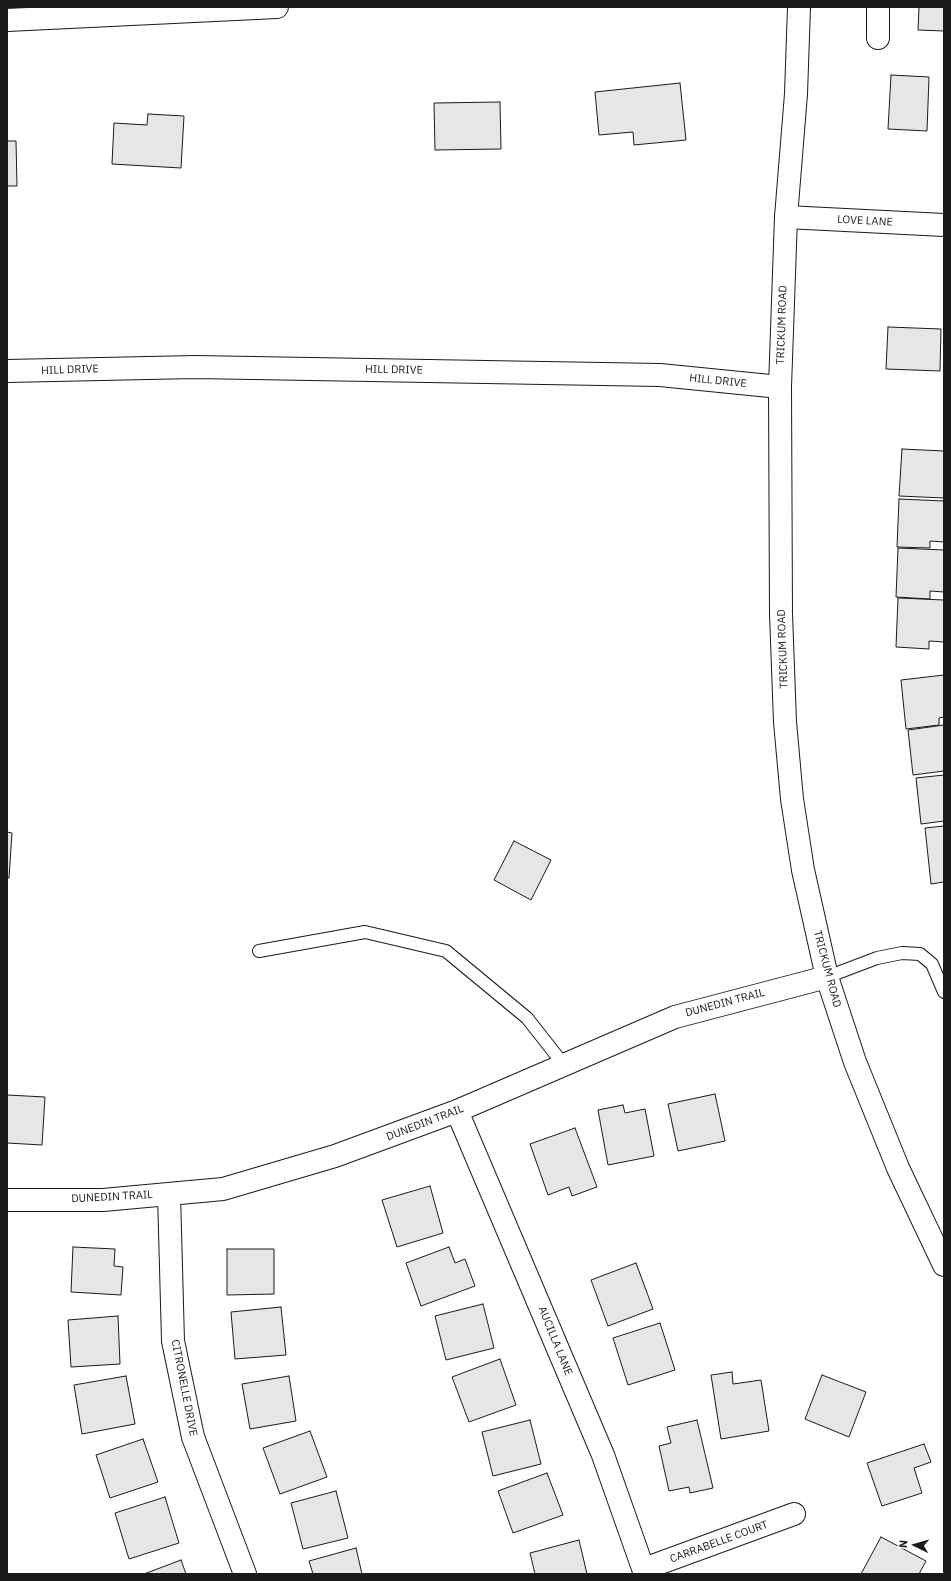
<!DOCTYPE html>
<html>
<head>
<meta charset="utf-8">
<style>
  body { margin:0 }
  #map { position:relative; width:951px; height:1581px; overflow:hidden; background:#fff; font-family:"IBM Plex Sans",sans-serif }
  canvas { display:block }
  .frame { position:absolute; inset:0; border:8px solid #1a1a1a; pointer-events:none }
  .north { position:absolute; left:895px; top:1525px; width:40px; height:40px; -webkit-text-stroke:3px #fff; paint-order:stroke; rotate:275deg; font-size:11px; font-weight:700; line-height:16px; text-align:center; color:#1a1a1a }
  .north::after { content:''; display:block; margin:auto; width:14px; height:18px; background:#1a1a1a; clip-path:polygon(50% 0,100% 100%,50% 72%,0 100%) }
</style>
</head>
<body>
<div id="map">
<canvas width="951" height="1581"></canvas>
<div class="frame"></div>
<div class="north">N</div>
</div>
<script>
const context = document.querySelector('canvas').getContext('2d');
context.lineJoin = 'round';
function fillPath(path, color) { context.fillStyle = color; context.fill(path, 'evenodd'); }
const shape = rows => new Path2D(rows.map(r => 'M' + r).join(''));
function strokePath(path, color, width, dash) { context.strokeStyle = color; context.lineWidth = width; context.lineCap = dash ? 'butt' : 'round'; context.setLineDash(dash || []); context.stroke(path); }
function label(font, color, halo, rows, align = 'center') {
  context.font = font + ' "IBM Plex Sans",sans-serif'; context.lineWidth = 3; context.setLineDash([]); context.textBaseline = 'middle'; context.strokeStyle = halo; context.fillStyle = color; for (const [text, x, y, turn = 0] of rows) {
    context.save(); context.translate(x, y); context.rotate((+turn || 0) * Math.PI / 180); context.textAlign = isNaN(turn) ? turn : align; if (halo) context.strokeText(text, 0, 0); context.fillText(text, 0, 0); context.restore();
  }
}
const building = shape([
  [919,7,944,7,944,31,918,30,919,7],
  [891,75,929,77,927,131,888,129,891,75],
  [680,83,686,140,634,145,633,132,599,135,595,92,680,83],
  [500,102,501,149,435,150,434,103,500,102],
  [148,114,184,116,181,168,112,164,114,123,147,125,148,114],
  [7,141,16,141,17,186,7,186,7,141],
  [888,327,941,329,940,371,886,369,888,327],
  [902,449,944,451,944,498,899,496,902,449],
  [899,499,944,501,944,542,930,541,930,548,897,547,899,499],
  [898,548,944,550,944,592,930,591,930,599,896,597,898,548],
  [898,598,944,600,944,642,929,641,929,649,896,647,898,598],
  [944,675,944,717,939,718,939,725,906,729,901,680,944,675],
  [944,725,944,771,913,775,908,730,944,725],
  [944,775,944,821,921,824,916,778,944,775],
  [944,826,944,882,931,884,925,828,944,826],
  [7,832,12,833,9,878,7,878,7,832],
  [514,841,551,860,531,900,494,880,514,841],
  [715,1094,725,1141,678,1151,668,1104,715,1094],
  [7,1095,45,1097,42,1145,7,1143,7,1095],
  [623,1105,625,1113,645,1109,654,1156,608,1165,598,1110,623,1105],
  [575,1128,597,1187,572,1196,569,1187,548,1195,530,1144,575,1128],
  [430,1186,443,1233,397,1247,382,1200,430,1186],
  [73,1247,115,1249,114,1266,123,1267,121,1295,71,1292,73,1247],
  [449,1247,455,1263,465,1259,475,1286,421,1306,406,1263,449,1247],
  [227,1249,274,1249,274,1294,227,1295,227,1249],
  [636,1263,653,1309,608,1326,591,1280,636,1263],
  [483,1304,494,1348,446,1360,435,1316,483,1304],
  [281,1307,286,1355,235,1359,231,1312,281,1307],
  [118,1316,120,1364,71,1367,68,1320,118,1316],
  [660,1323,675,1370,628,1385,613,1338,660,1323],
  [500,1359,516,1405,469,1422,452,1377,500,1359],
  [732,1372,733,1384,761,1380,769,1431,721,1439,711,1375,732,1372],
  [822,1375,866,1392,849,1437,805,1419,822,1375],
  [126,1376,135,1424,82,1434,74,1385,126,1376],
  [289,1376,296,1421,250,1429,242,1384,289,1376],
  [530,1420,541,1464,493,1476,482,1432,530,1420],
  [697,1420,713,1488,690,1493,689,1487,669,1491,659,1446,671,1443,667,1427,697,1420],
  [310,1431,327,1477,280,1494,263,1448,310,1431],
  [143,1439,158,1482,110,1498,96,1455,143,1439],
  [924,1444,931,1462,914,1468,922,1493,882,1506,867,1463,924,1444],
  [547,1473,563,1515,513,1533,498,1491,547,1473],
  [336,1491,348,1538,303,1549,291,1503,336,1491],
  [165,1497,179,1543,129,1559,115,1513,165,1497],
  [881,1537,926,1561,919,1574,861,1574,881,1537],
  [579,1540,587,1574,535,1574,530,1553,579,1540],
  [356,1548,362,1574,313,1574,309,1561,356,1548],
  [181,1560,186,1574,144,1574,181,1560]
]);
fillPath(building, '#e6e6e6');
strokePath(building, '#1a1a1a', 1);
const service = shape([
  [259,951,365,932,446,951,527,1018,564,1065],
  [827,977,877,958,902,953,920,954,932,964,944,992]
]);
const minor = shape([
  [878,7,878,38],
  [7,20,277,7],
  [786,217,944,225],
  [7,371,195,367,660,375,780,387],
  [457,1111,603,1455,645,1574],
  [169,1194,173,1341,193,1437,245,1574],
  [7,1200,103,1200,223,1189,335,1156,457,1111,675,1017,827,977],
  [644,1569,794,1514]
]);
const tertiary = shape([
  [799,7,796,94,786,217,780,387,781,614,785,722,792,799,803,870,827,977,855,1062,898,1168,944,1265]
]);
strokePath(service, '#1a1a1a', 14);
strokePath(minor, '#1a1a1a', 24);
strokePath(tertiary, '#1a1a1a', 24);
strokePath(service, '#fff', 12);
strokePath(minor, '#fff', 22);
strokePath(tertiary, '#fff', 22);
label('11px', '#1a1a1a', '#fff', [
  ["LOVE LANE",865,221,3],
  ["TRICKUM ROAD",782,325,-88],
  ["HILL DRIVE",70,370,-2],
  ["HILL DRIVE",394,370,1],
  ["HILL DRIVE",718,381,6],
  ["TRICKUM ROAD",783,649,-92],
  ["TRICKUM ROAD",827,969,75],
  ["DUNEDIN TRAIL",725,1003,-15],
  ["DUNEDIN TRAIL",425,1123,-21],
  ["DUNEDIN TRAIL",112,1197,-3],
  ["AUCILLA LANE",555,1341,68],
  ["CITRONELLE DRIVE",184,1388,79],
  ["CARRABELLE COURT",719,1542,-20]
]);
</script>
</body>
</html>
